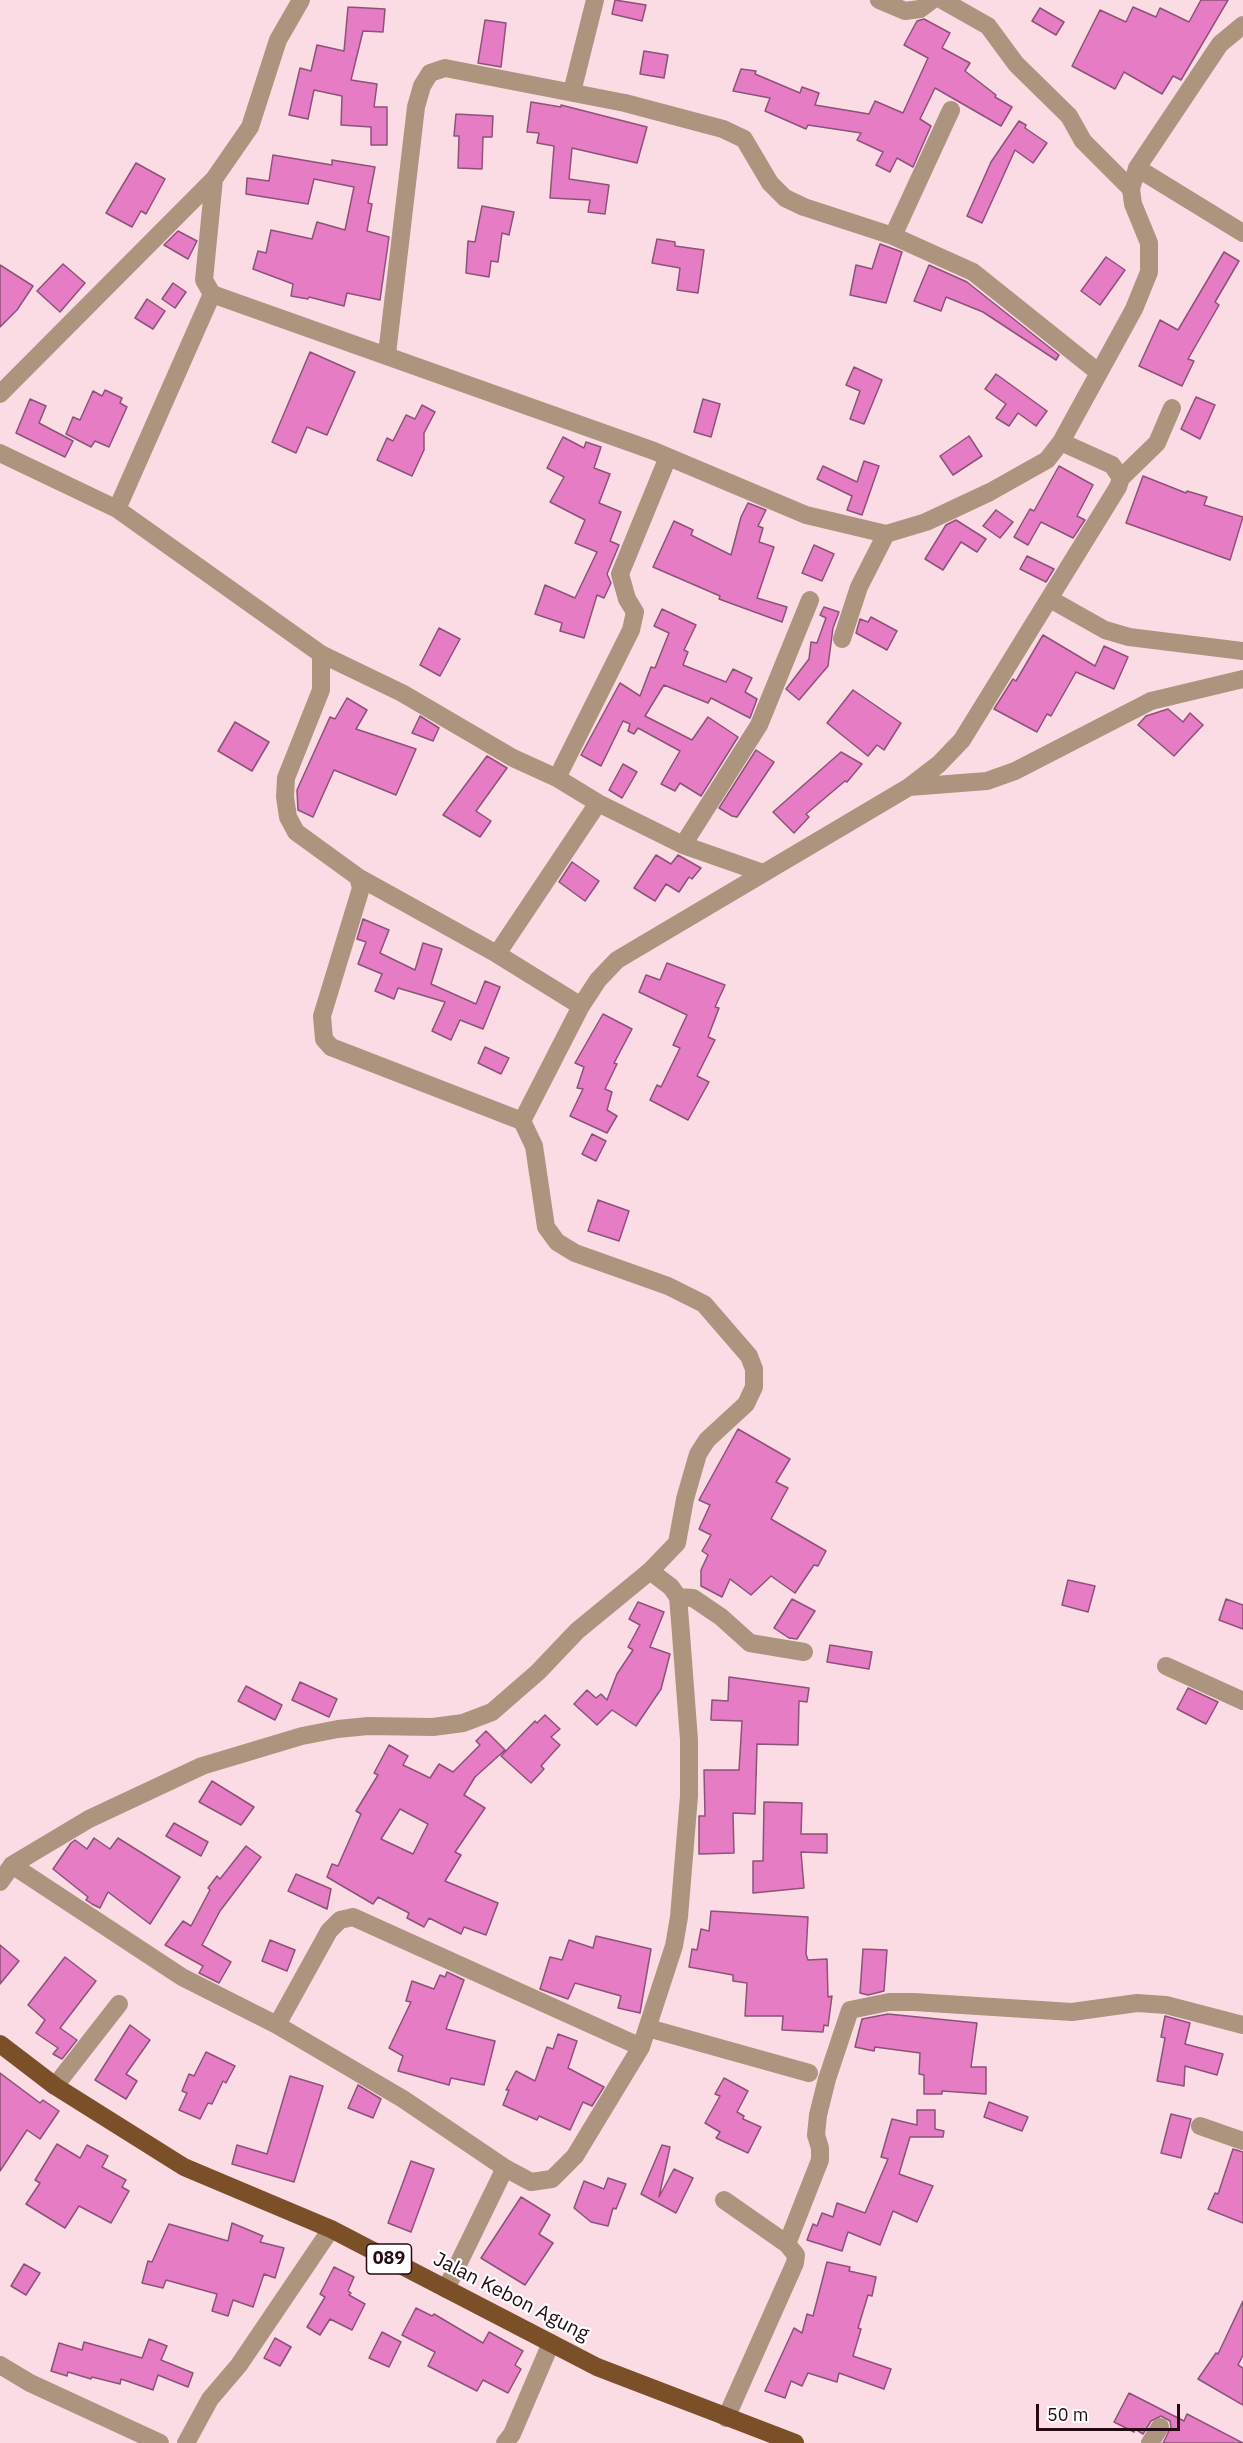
<!DOCTYPE html>
<html>
<head>
<meta charset="utf-8">
<style>
  body { margin:0 }
  #map { position:relative; width:1243px; height:2443px; overflow:hidden; background:#fcdce4; font-family:"IBM Plex Sans",sans-serif }
  canvas { display:block }
  .scale { position:absolute; left:1036px; top:2404px; width:144px; height:27px; box-sizing:border-box; border:3px solid #250a13; border-top:0; padding-left:8px; font-size:18px; line-height:21px; white-space:nowrap; color:#250a13; -webkit-text-stroke:4px #fff; paint-order:stroke }
</style>
</head>
<body>
<div id="map">
<canvas width="1243" height="2443"></canvas>
<div class="scale">50 m</div>
</div>
<script>
const context = document.querySelector('canvas').getContext('2d');
context.lineJoin = 'round';
function fillPath(path, color) { context.fillStyle = color; context.fill(path, 'evenodd'); }
const shape = rows => new Path2D(rows.map(r => 'M' + r).join(''));
function strokePath(path, color, width, dash) { context.strokeStyle = color; context.lineWidth = width; context.lineCap = dash ? 'butt' : 'round'; context.setLineDash(dash || []); context.stroke(path); }
function label(font, color, halo, rows, align = 'center') {
  context.font = font + ' "IBM Plex Sans",sans-serif'; context.lineWidth = 4.5; context.setLineDash([]); context.textBaseline = 'middle'; context.strokeStyle = halo; context.fillStyle = color; for (const [text, x, y, turn = 0] of rows) {
    context.save(); context.translate(x, y); context.rotate((+turn || 0) * Math.PI / 180); context.textAlign = isNaN(turn) ? turn : align; if (halo) context.strokeText(text, 0, 0); context.fillText(text, 0, 0); context.restore();
  }
}
const building = shape([
  [615,0,646,5,642,21,612,14,615,0],
  [1201,0,1228,0,1181,80,1173,76,1162,94,1124,72,1115,89,1072,66,1100,10,1126,22,1133,7,1156,17,1160,8,1189,22,1201,0],
  [348,7,385,9,383,32,363,31,351,80,377,84,374,107,387,107,387,145,371,145,371,127,341,125,342,96,314,90,308,119,289,115,300,68,311,71,317,45,344,51,348,7],
  [1040,8,1064,22,1056,35,1032,21,1040,8],
  [924,19,950,33,942,48,970,63,965,71,996,95,995,97,1012,107,1001,126,935,88,920,119,931,126,913,167,897,158,890,172,876,165,883,152,857,140,861,133,808,125,806,129,765,111,770,98,733,91,741,69,756,71,755,74,800,93,802,87,819,93,815,105,869,114,875,101,903,113,928,58,904,45,917,21,924,19],
  [485,20,506,23,501,67,478,63,485,20],
  [644,51,668,55,664,78,640,74,644,51],
  [531,102,561,107,561,105,647,127,637,163,572,148,569,179,609,185,605,214,588,212,590,200,550,198,554,146,537,143,539,133,527,132,531,102],
  [456,114,493,116,492,137,483,137,482,169,458,168,459,136,454,136,456,114],
  [1019,121,1026,125,1025,128,1047,143,1033,163,1015,150,982,223,967,216,991,162,1019,121],
  [273,155,332,165,332,160,375,167,368,203,372,204,367,231,389,237,380,300,347,293,344,306,309,297,308,299,291,296,293,284,253,269,258,251,266,253,271,230,312,239,317,222,345,230,354,187,314,179,308,204,246,194,247,178,269,181,273,155],
  [136,163,165,179,146,214,141,211,132,227,106,213,136,163],
  [482,206,514,212,509,235,502,233,498,262,491,261,489,277,466,273,468,241,475,242,482,206],
  [178,231,197,241,188,259,164,245,178,231],
  [657,239,675,242,675,246,704,250,698,293,677,290,680,268,652,263,657,239],
  [880,244,902,252,886,303,850,295,856,265,872,269,880,244],
  [1224,252,1239,261,1215,302,1219,305,1188,359,1194,361,1182,386,1139,366,1160,320,1178,330,1224,252],
  [1106,257,1125,270,1100,305,1081,291,1106,257],
  [63,264,85,283,60,312,37,291,63,264],
  [0,265,33,286,17,310,0,327,0,265],
  [929,265,967,282,1059,355,1056,360,983,312,946,297,941,311,914,301,929,265],
  [173,283,186,292,175,308,162,299,173,283],
  [147,299,165,311,153,329,135,318,147,299],
  [310,352,355,372,327,435,307,427,296,453,272,442,310,352],
  [854,367,882,380,864,424,850,419,860,391,846,385,854,367],
  [996,374,1047,411,1036,426,1018,413,1009,426,996,418,1006,404,985,389,996,374],
  [105,390,122,398,120,403,127,407,109,447,95,441,91,447,66,434,73,417,80,420,93,391,102,396,105,390],
  [1196,397,1215,405,1200,439,1181,429,1196,397],
  [30,399,46,406,39,423,73,441,65,457,16,433,30,399],
  [703,399,720,404,711,437,694,432,703,399],
  [422,405,435,412,424,433,424,450,412,476,377,460,387,438,393,441,406,415,415,419,422,405],
  [969,436,982,456,953,475,940,456,969,436],
  [563,437,584,448,586,442,601,447,594,468,610,474,599,503,621,512,610,541,619,545,607,574,611,583,604,598,597,595,584,638,560,631,562,623,535,614,545,585,575,598,597,552,575,543,585,520,550,502,564,477,547,468,563,437],
  [864,461,879,466,862,515,847,510,852,496,817,479,823,466,857,482,864,461],
  [1059,466,1093,485,1077,516,1085,520,1073,538,1041,522,1028,545,1014,537,1030,509,1034,511,1059,466],
  [1143,476,1186,493,1187,491,1207,497,1204,505,1243,517,1230,560,1126,523,1143,476],
  [748,503,766,510,758,526,763,528,759,542,774,547,757,598,787,607,782,622,719,599,720,596,653,567,674,521,693,530,691,535,731,555,741,517,748,503],
  [996,510,1013,522,1000,538,983,526,996,510],
  [956,520,986,539,977,552,961,542,943,570,925,559,946,525,956,520],
  [814,545,834,554,822,581,802,573,814,545],
  [1027,556,1054,569,1046,582,1020,569,1027,556],
  [824,607,839,612,833,628,828,666,799,700,786,689,809,659,811,642,817,643,826,618,820,615,824,607],
  [662,609,696,625,684,650,688,652,683,665,726,682,733,669,752,678,745,692,757,699,750,718,711,698,708,703,664,685,645,716,692,740,708,717,738,737,701,796,680,783,675,791,661,784,680,751,638,728,634,734,628,731,630,724,623,721,601,766,581,755,620,683,640,696,651,667,655,668,669,633,654,626,662,609],
  [871,617,897,631,887,650,856,633,860,619,868,622,871,617],
  [439,628,460,639,440,676,420,665,439,628],
  [1043,635,1095,666,1104,646,1128,657,1114,689,1076,672,1051,716,1047,714,1037,732,994,709,1013,679,1016,681,1043,635],
  [853,690,901,723,884,750,877,745,868,756,827,723,853,690],
  [347,698,367,710,356,729,416,749,396,795,334,770,313,817,298,810,297,790,330,717,335,719,347,698],
  [1168,709,1183,722,1190,713,1203,725,1174,756,1138,725,1146,716,1168,709],
  [420,716,439,728,433,741,412,733,420,716],
  [235,722,269,742,252,771,218,751,235,722],
  [756,750,774,762,737,817,732,816,719,808,756,750],
  [841,752,862,764,847,782,845,781,806,814,809,817,794,833,773,812,841,752],
  [487,756,507,768,476,811,491,821,480,837,443,815,487,756],
  [623,764,637,772,622,798,609,790,623,764],
  [656,855,671,864,678,855,701,868,692,879,689,877,679,892,666,884,655,901,634,888,656,855],
  [572,862,599,881,585,901,559,882,572,862],
  [363,919,389,930,380,953,415,970,423,943,442,949,431,984,476,1004,485,981,500,987,483,1029,460,1020,451,1040,432,1031,445,1002,398,988,394,999,375,991,382,974,358,964,366,942,357,939,363,919],
  [667,963,725,985,715,1007,719,1008,708,1037,715,1040,697,1076,709,1082,688,1120,650,1100,657,1085,661,1087,680,1048,673,1045,687,1015,639,992,646,975,660,980,667,963],
  [603,1014,632,1029,614,1063,617,1064,605,1089,612,1092,607,1110,617,1116,607,1133,570,1116,583,1089,577,1088,584,1067,575,1063,603,1014],
  [485,1047,509,1058,501,1074,478,1063,485,1047],
  [592,1134,606,1141,596,1161,582,1154,592,1134],
  [598,1200,629,1211,619,1241,588,1231,598,1200],
  [738,1429,790,1459,776,1482,788,1488,771,1519,826,1551,818,1566,814,1565,795,1593,771,1576,751,1595,730,1579,722,1597,701,1586,701,1570,708,1555,702,1551,711,1535,699,1529,710,1505,699,1500,738,1429],
  [1068,1580,1095,1586,1088,1612,1062,1605,1068,1580],
  [792,1599,815,1611,797,1639,789,1638,774,1628,792,1599],
  [1226,1599,1243,1605,1243,1629,1219,1620,1226,1599],
  [638,1602,664,1612,650,1647,670,1654,661,1689,636,1726,612,1710,597,1725,574,1704,587,1690,596,1698,601,1694,607,1700,617,1674,633,1650,628,1647,640,1625,629,1619,638,1602],
  [830,1645,872,1652,869,1669,827,1662,830,1645],
  [729,1677,809,1688,807,1702,799,1701,798,1745,757,1744,755,1814,733,1813,734,1853,699,1854,699,1816,705,1816,704,1770,739,1770,742,1721,711,1720,712,1700,728,1701,729,1677],
  [300,1682,337,1699,329,1717,292,1700,300,1682],
  [246,1686,282,1705,275,1720,238,1701,246,1686],
  [1188,1688,1218,1702,1206,1724,1177,1709,1188,1688],
  [545,1715,560,1729,551,1737,560,1745,541,1766,544,1769,531,1783,501,1756,535,1721,537,1723,545,1715],
  [486,1731,505,1750,475,1777,464,1795,485,1808,455,1852,461,1855,445,1881,498,1903,486,1935,464,1927,461,1934,429,1918,424,1927,407,1918,409,1913,378,1897,373,1904,327,1877,332,1864,338,1866,361,1814,356,1811,378,1775,374,1773,389,1745,408,1756,403,1765,430,1778,439,1764,453,1772,480,1745,476,1741,486,1731],
  [400,1809,428,1824,413,1854,381,1839,400,1809],
  [212,1781,254,1807,241,1825,199,1802,212,1781],
  [764,1802,802,1803,801,1834,827,1834,827,1853,801,1852,804,1888,753,1893,753,1861,763,1861,764,1802],
  [174,1823,208,1842,201,1856,166,1836,174,1823],
  [94,1838,110,1849,118,1838,180,1877,150,1924,108,1892,100,1908,92,1904,86,1900,88,1897,53,1869,71,1843,75,1840,87,1849,94,1838],
  [246,1846,261,1857,220,1911,202,1945,231,1962,219,1983,199,1973,203,1966,165,1945,183,1921,191,1926,210,1890,208,1888,217,1876,220,1879,246,1846],
  [296,1874,331,1889,327,1909,288,1891,296,1874],
  [711,1911,808,1917,806,1954,808,1960,827,1959,828,1997,832,1996,828,2026,824,2025,823,2032,782,2030,783,2016,745,2016,747,1983,733,1981,733,1975,689,1967,692,1949,697,1950,701,1929,709,1931,711,1911],
  [596,1936,651,1949,640,2013,618,2008,621,1996,575,1983,568,1999,540,1989,550,1957,562,1960,569,1940,593,1948,596,1936],
  [270,1940,295,1950,287,1971,262,1961,270,1940],
  [0,1945,19,1961,0,1984,0,1945],
  [863,1949,887,1950,884,1991,868,1995,860,1993,863,1949],
  [65,1957,96,1981,60,2028,77,2040,62,2059,53,2054,58,2048,36,2033,45,2020,28,2005,65,1957],
  [447,1972,464,1980,446,2029,495,2041,484,2085,451,2078,449,2085,398,2071,403,2056,389,2048,411,2002,406,2001,412,1981,434,1989,440,1975,445,1977,447,1972],
  [888,2014,977,2023,971,2067,986,2067,986,2094,942,2091,942,2094,924,2094,924,2075,919,2074,920,2053,875,2047,874,2051,855,2047,862,2019,888,2014],
  [1165,2016,1190,2023,1185,2044,1223,2054,1217,2075,1185,2066,1184,2086,1157,2081,1165,2038,1161,2037,1165,2016],
  [130,2025,150,2040,126,2074,137,2081,126,2099,95,2080,130,2025],
  [558,2034,577,2041,568,2068,604,2087,592,2106,583,2102,570,2130,539,2116,537,2120,503,2105,509,2090,506,2090,516,2071,535,2081,547,2047,553,2049,558,2034],
  [206,2052,235,2066,226,2083,223,2081,212,2104,208,2103,200,2119,179,2110,187,2093,182,2091,189,2074,194,2076,206,2052],
  [0,2073,40,2103,43,2100,59,2111,40,2139,27,2130,0,2171,0,2073],
  [290,2076,323,2086,294,2182,232,2164,237,2145,267,2154,290,2076],
  [724,2078,748,2091,737,2112,744,2116,743,2119,761,2127,748,2153,716,2138,720,2132,705,2123,720,2096,715,2094,724,2078],
  [358,2085,381,2099,373,2118,348,2108,358,2085],
  [989,2102,1028,2117,1022,2131,984,2117,989,2102],
  [917,2110,935,2110,935,2129,944,2131,943,2137,910,2137,899,2174,933,2186,917,2222,893,2211,880,2245,848,2232,842,2251,807,2240,813,2224,817,2226,822,2213,833,2217,837,2203,865,2213,888,2159,881,2157,892,2119,917,2125,917,2110],
  [1171,2114,1191,2119,1181,2158,1161,2153,1171,2114],
  [57,2144,80,2158,87,2145,108,2156,102,2167,126,2180,122,2187,129,2191,111,2223,79,2206,65,2228,26,2204,40,2183,35,2180,57,2144],
  [662,2145,670,2147,659,2197,674,2169,693,2178,676,2213,641,2194,662,2145],
  [1233,2149,1243,2152,1243,2223,1208,2209,1215,2193,1218,2194,1233,2149],
  [411,2161,434,2169,411,2232,388,2223,411,2161],
  [608,2178,626,2184,616,2209,613,2208,608,2226,591,2222,574,2208,584,2181,604,2189,608,2178],
  [521,2197,550,2215,539,2234,553,2243,525,2285,481,2258,521,2197],
  [232,2223,263,2236,260,2242,284,2248,275,2278,264,2274,253,2307,233,2300,228,2316,212,2311,217,2294,166,2280,163,2288,142,2283,148,2261,152,2262,169,2224,228,2241,232,2223],
  [827,2262,850,2267,849,2271,876,2277,872,2296,868,2295,858,2328,861,2329,853,2356,891,2369,884,2389,839,2373,837,2382,808,2373,802,2386,791,2381,785,2398,765,2391,794,2328,802,2333,807,2314,813,2316,827,2262],
  [24,2264,40,2273,26,2295,11,2286,24,2264],
  [334,2267,354,2277,348,2291,351,2293,349,2295,365,2304,352,2330,330,2319,320,2335,307,2327,325,2297,320,2294,334,2267],
  [1243,2301,1243,2355,1238,2365,1243,2368,1243,2405,1198,2379,1216,2353,1218,2354,1243,2301],
  [416,2308,432,2316,434,2314,483,2343,489,2332,523,2351,515,2365,521,2369,508,2393,483,2380,477,2391,428,2366,435,2352,402,2335,416,2308],
  [382,2332,401,2342,389,2367,369,2358,382,2332],
  [275,2338,291,2347,280,2366,264,2358,275,2338],
  [149,2339,167,2346,161,2360,193,2373,188,2387,158,2375,153,2390,121,2379,120,2384,92,2377,91,2379,68,2372,67,2376,51,2371,59,2343,82,2350,84,2342,142,2358,149,2339],
  [1129,2393,1184,2421,1187,2414,1243,2443,1163,2443,1171,2427,1170,2421,1161,2416,1151,2421,1143,2434,1135,2429,1134,2432,1114,2422,1129,2393]
]);
fillPath(building, '#e67cc3');
strokePath(building, '#8d5278', 1.5);
strokePath(shape([
  [879,0,905,11,920,9,932,0],
  [942,0,988,26,1016,64,1069,116,1083,141,1131,189],
  [572,92,595,0],
  [1137,168,1243,233],
  [214,179,204,280,212,294,654,451,806,515,886,534,926,522,990,492,1047,460,1061,442,1134,309,1149,272,1149,243,1133,204,1131,189,1137,168,1220,44,1243,25],
  [893,236,951,110],
  [387,354,416,107,422,86,430,73,445,68,625,103,723,129,744,139,770,183,785,198,804,207,893,236,973,272,1098,372],
  [0,394,214,179,250,127,278,40,301,0],
  [1061,442,1112,465,1121,478],
  [0,453,117,509,321,654,321,690,286,778,285,797,288,817,296,832,358,877,361,888,322,1016,324,1039,331,1047,522,1121,534,1146,546,1227,557,1242,575,1253,668,1286,704,1304,749,1356,754,1369,754,1387,746,1404,707,1440,698,1454,685,1499,677,1543,650,1571,577,1631,538,1672,492,1712,463,1723,433,1727,368,1726,338,1729,302,1736,202,1766,89,1819,12,1865,0,1882],
  [117,509,212,294],
  [1050,599,1105,630,1129,637,1243,651],
  [842,639,859,587,886,534],
  [321,654,402,693,513,758,557,778,598,803,683,845,763,873],
  [557,778,631,630,635,612,627,599,620,574,668,457],
  [909,787,987,781,1015,771,1151,701,1243,679],
  [683,845,759,725,810,600],
  [358,877,497,954,581,1006],
  [497,954,598,803],
  [522,1121,581,1006,598,980,617,960,909,787,939,764,962,740,1118,487,1121,478,1157,443,1172,408],
  [678,1597,693,1598,721,1617,750,1643,804,1652],
  [1166,1666,1243,1701],
  [12,1865,182,1977,277,2025,403,2099,505,2168,531,2182,552,2179,575,2156,641,2047,674,1946,679,1917,689,1796,689,1740,680,1621,678,1597,671,1587,650,1571],
  [277,2025,329,1931,340,1920,353,1917,641,2047],
  [648,2028,809,2073],
  [55,2086,119,2004],
  [1200,2126,1243,2141],
  [724,2200,787,2244,796,2255,795,2263,726,2418],
  [787,2244,820,2160,820,2148,816,2135,818,2115,827,2079,850,2010,889,2002,914,2002,1072,2012,1137,2003,1166,2005,1243,2025],
  [446,2289,505,2168],
  [0,2365,30,2383,160,2443],
  [186,2443,210,2399,239,2365,331,2229],
  [505,2443,512,2434,551,2343],
  [1150,2443,1160,2427]
]), '#ad947f', 18);
strokePath(shape([
  [0,2044,55,2086,184,2167,331,2229,597,2367,795,2443]
]), '#7b4f27', 18);
for (const [x, y, w] of [
  [389,2259,45]
]) { const box = new Path2D(); box.roundRect(x - w / 2, y - 15, w, 30, 4.5); context.fillStyle = '#fff'; context.fill(box); strokePath(box, '#250a13', 1.5); }
label('bold 18px', '#250a13', null, [
  ["089",389,2259]
]);
label('20px', '#250a13', '#fff', [
  ["Jalan Kebon Agung",511,2297,27]
]);
</script>
</body>
</html>
